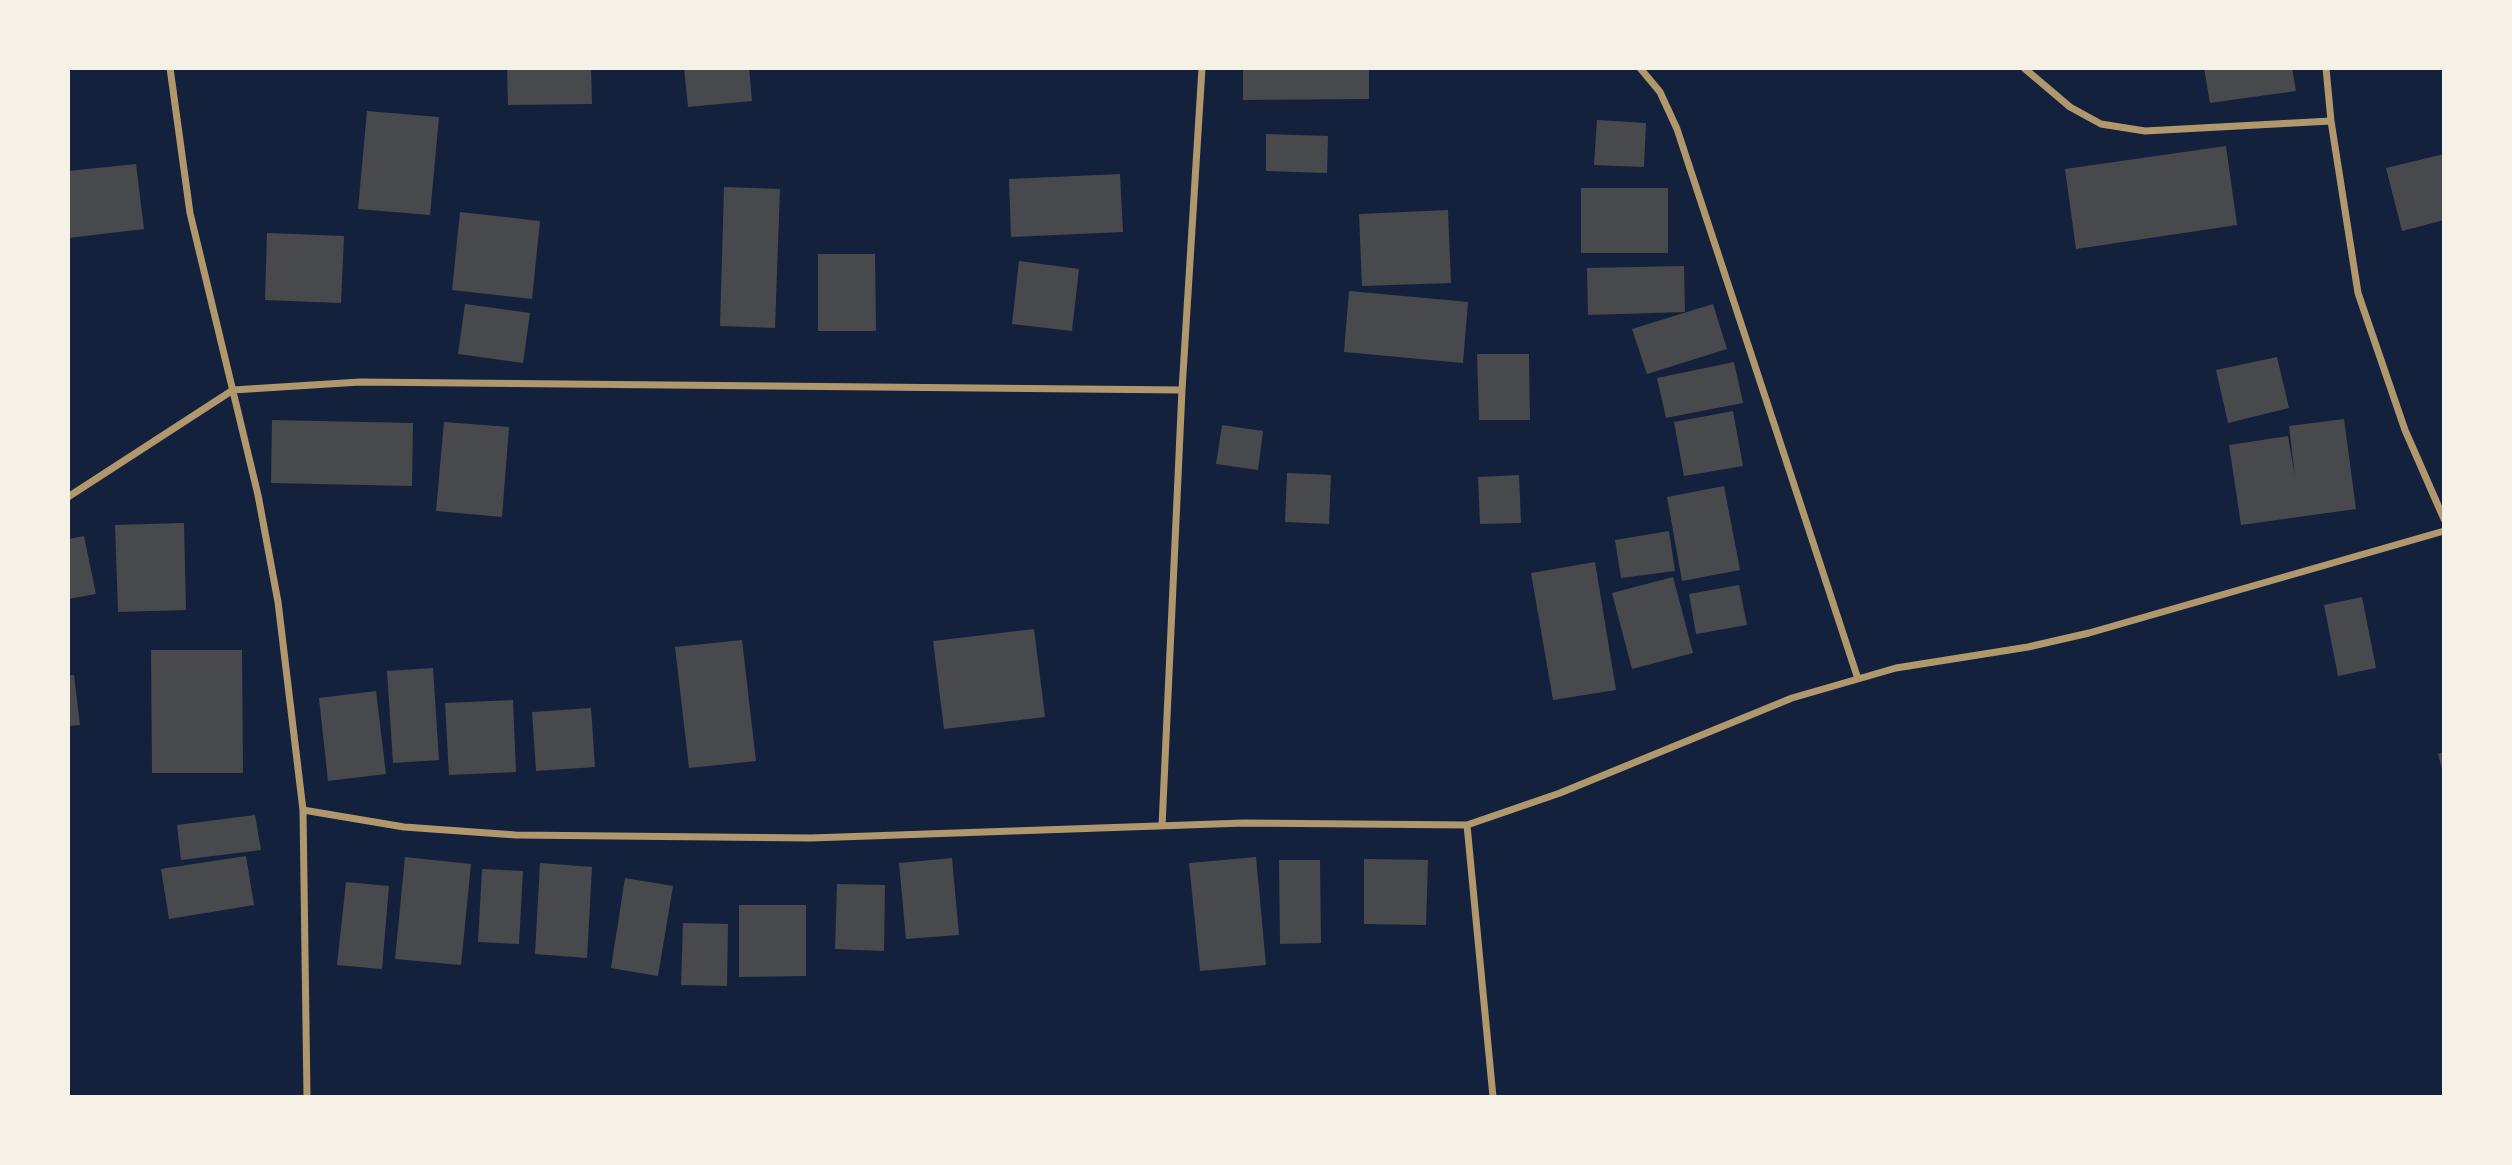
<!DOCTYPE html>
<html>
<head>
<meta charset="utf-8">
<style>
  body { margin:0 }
  #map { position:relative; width:2512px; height:1165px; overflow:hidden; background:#14213d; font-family:Signika,sans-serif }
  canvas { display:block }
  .frame { position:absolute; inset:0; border:70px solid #f6f1e7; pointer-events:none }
</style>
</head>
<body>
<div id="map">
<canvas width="2512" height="1165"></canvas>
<div class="frame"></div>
</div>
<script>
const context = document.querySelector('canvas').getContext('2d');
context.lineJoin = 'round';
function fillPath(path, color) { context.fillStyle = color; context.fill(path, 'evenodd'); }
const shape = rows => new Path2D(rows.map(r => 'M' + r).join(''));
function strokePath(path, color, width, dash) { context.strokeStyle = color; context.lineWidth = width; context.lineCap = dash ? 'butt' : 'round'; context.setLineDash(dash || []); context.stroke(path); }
fillPath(shape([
  [507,68,591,68,592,104,508,105],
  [684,68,749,68,752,101,688,107],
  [1243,68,1369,68,1369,99,1243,100],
  [2204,68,2292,68,2296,91,2210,103],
  [367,111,439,117,430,215,358,209],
  [1597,120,1646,123,1644,167,1594,165],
  [1266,134,1328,136,1327,173,1266,171],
  [2226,146,2237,225,2076,249,2065,169],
  [2444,154,2444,220,2402,231,2386,168],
  [136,164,144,229,68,238,68,171],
  [1120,174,1123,232,1011,237,1009,179],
  [724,187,780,189,775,328,720,326],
  [1581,188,1668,188,1668,253,1581,253],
  [1448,210,1451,283,1362,286,1359,214],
  [460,212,540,221,532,299,452,290],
  [267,233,344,236,341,303,265,300],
  [818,254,875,254,876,331,818,331],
  [1019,261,1079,269,1072,331,1012,324],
  [1684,266,1685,312,1588,315,1587,268],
  [1349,291,1468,302,1463,363,1344,352],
  [465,304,530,313,523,363,458,354],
  [1713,304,1727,349,1647,374,1632,329],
  [1477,354,1529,354,1530,420,1479,420],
  [2277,357,2289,408,2228,423,2216,370],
  [1734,362,1743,403,1666,418,1657,378],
  [1733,411,1743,466,1684,476,1674,422],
  [2344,419,2356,509,2241,525,2229,445,2288,436,2295,477,2289,426],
  [272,420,413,423,412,486,271,483],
  [444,422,509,427,502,517,436,511],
  [1222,425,1263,431,1258,470,1216,464],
  [1287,473,1331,475,1329,524,1285,522],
  [1519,475,1521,523,1480,524,1478,477],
  [1724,486,1740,570,1682,581,1667,497],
  [184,523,186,610,118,612,115,525],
  [1669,531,1675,571,1621,578,1615,540],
  [84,536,96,594,68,599,68,539],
  [1595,562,1616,690,1553,700,1531,573],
  [1673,577,1693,653,1632,669,1612,593],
  [1739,585,1747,625,1696,634,1689,594],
  [2362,597,2376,668,2338,676,2324,605],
  [1034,629,1045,717,944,729,933,641],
  [742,640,756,761,689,768,675,647],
  [151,650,242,650,243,773,152,773],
  [433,668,439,760,393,763,387,671],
  [68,675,74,675,80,725,68,726],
  [376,691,386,774,328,781,319,698],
  [513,700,516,772,449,775,445,703],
  [591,708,595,767,536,771,532,712],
  [2444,752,2444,773,2443,773,2438,754],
  [255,815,261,850,181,860,177,825],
  [246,856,254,905,169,919,161,869],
  [405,857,471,864,461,965,395,959],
  [1256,857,1266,965,1200,971,1189,863],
  [952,858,959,935,906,939,899,863],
  [1364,859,1428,860,1426,925,1364,924],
  [1279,860,1320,860,1321,943,1280,944],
  [540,863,592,867,587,958,535,954],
  [482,869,523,871,519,944,478,942],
  [625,878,673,886,658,976,611,968],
  [346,882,389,886,382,969,337,965],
  [837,884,885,885,884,951,835,949],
  [739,905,806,905,806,976,739,977],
  [683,923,728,924,727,986,681,985]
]), '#48494c');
strokePath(shape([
  [170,68,190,213,258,495,278,602,303,810,307,1097],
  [1640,68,1660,92,1677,129,1858,679],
  [2024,68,2070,107,2101,124,2145,131,2331,121],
  [2326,68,2331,121,2358,293,2405,430,2444,519],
  [68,497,233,390,360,382,1182,390],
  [303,810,404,827,516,835,811,838,1244,823,1467,825,1560,793,1792,698,1896,668,2028,647,2089,633,2444,531],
  [1467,825,1493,1097],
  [1162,826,1182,390,1202,68]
]), '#b1986c', 7);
</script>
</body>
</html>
